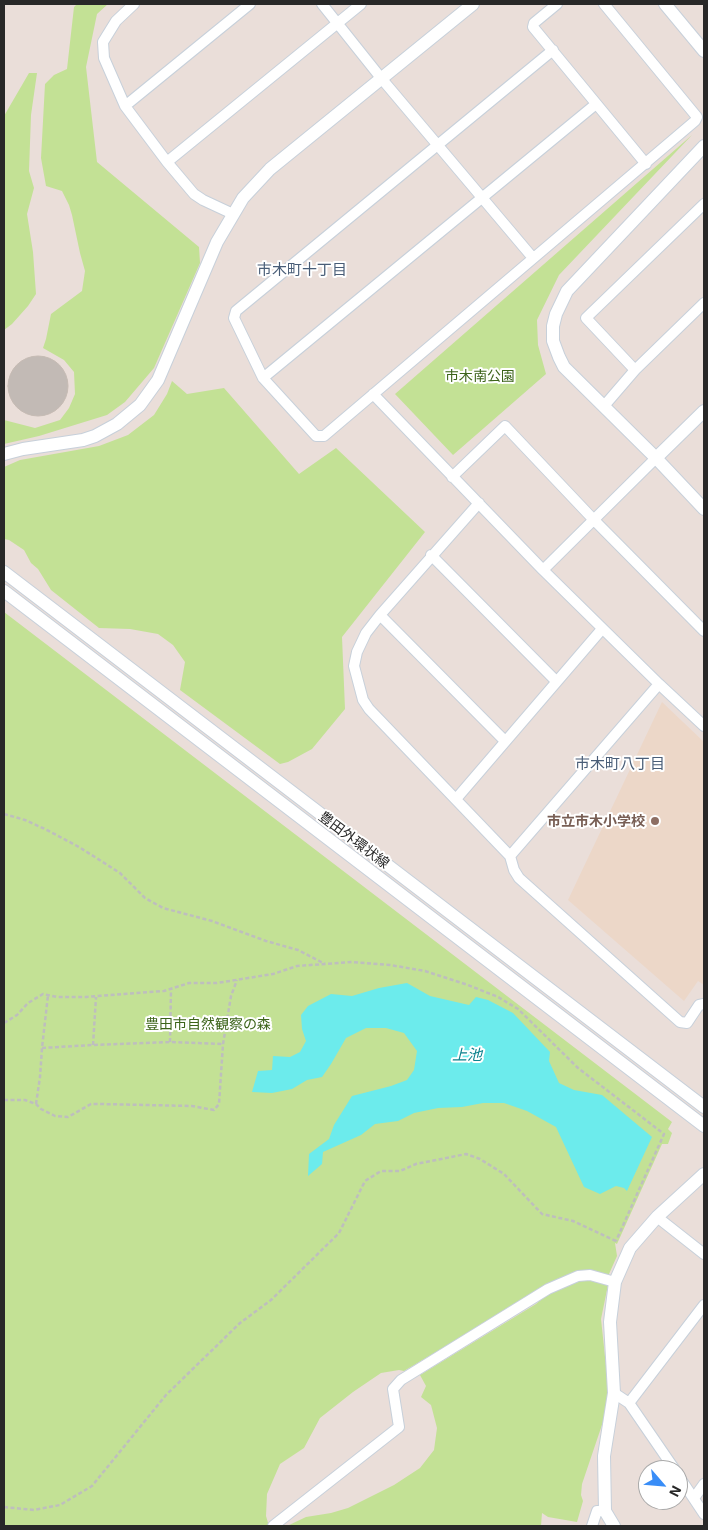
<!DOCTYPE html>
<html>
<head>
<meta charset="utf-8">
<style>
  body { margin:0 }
  #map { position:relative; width:708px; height:1530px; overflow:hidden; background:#eaded9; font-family:"Exo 2",sans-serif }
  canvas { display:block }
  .frame { position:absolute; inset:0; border:5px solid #282828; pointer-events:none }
  .north { position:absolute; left:638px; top:1460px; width:50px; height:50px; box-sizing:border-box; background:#fff; border:1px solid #a9a9a9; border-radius:50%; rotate:117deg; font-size:14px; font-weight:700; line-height:20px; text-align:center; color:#282828 }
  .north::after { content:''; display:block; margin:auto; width:18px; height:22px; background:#398df7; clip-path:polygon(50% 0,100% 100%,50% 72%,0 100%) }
</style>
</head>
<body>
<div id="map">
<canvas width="708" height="1530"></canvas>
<div class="frame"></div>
<div class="north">N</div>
</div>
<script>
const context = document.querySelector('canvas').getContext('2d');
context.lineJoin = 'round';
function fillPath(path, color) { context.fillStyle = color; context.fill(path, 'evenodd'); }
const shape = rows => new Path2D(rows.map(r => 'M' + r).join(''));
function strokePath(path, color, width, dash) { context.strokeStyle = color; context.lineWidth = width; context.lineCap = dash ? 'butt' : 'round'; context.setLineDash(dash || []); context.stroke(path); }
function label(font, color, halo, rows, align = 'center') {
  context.font = font + ' "Exo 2","Noto Sans JP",sans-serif'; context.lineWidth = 4; context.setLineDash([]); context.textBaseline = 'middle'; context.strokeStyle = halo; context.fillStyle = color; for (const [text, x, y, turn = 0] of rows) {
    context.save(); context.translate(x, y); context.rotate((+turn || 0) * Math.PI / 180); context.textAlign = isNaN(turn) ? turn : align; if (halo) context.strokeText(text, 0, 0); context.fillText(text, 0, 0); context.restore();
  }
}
fillPath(shape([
  [662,702,704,742,704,985,698,981,684,1001,568,900]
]), '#ecd7c8');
fillPath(shape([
  [77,4,108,4,97,14,86,67,97,162,199,247,200,263,154,368,125,402,107,415,39,436,4,444,4,420,35,428,60,420,69,408,75,394,74,372,64,360,43,348,46,339,51,314,82,291,85,271,80,253,72,215,69,205,62,191,46,186,41,158,45,84,54,75,67,69,74,7],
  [29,73,37,73,31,115,29,171,34,188,27,214,33,252,36,294,28,306,12,324,4,330,4,116],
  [692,135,559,275,537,320,538,345,546,374,453,455,395,394],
  [172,381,187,394,224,388,299,474,336,448,425,532,342,637,345,709,312,749,288,762,280,764,180,690,185,662,173,645,158,634,130,629,99,628,51,590,38,569,31,563,24,550,9,540,4,539,4,467,20,460,99,446,128,435,154,415,167,394],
  [4,612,672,1122,668,1129,672,1133,668,1144,662,1144,617,1244,615,1243,617,1256,609,1274,556,1281,404,1371,399,1370,381,1373,353,1392,320,1418,304,1448,280,1464,267,1494,266,1516,269,1526,4,1526],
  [592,1278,608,1285,601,1319,609,1394,606,1413,582,1484,581,1495,583,1501,577,1522,548,1517,542,1513,541,1526,287,1526,306,1517,331,1513,348,1508,394,1485,420,1468,434,1450,437,1428,431,1405,421,1397,426,1386,420,1375,536,1304,550,1292,578,1279]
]), '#c3e195');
fillPath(shape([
  [407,983,430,996,469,1005,476,997,488,1000,513,1013,550,1052,549,1061,559,1083,574,1090,602,1095,652,1137,627,1191,624,1188,616,1186,600,1194,584,1187,556,1127,527,1111,504,1103,483,1103,462,1107,438,1108,414,1113,398,1121,375,1124,361,1135,323,1152,322,1164,308,1176,309,1154,329,1139,334,1125,352,1096,391,1086,407,1080,414,1070,417,1051,404,1033,386,1028,366,1028,346,1038,331,1064,322,1077,307,1080,292,1089,272,1093,252,1092,258,1071,272,1070,273,1056,290,1057,300,1052,306,1041,302,1029,301,1015,308,1006,331,994,352,996,379,988]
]), '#6cebec');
const building = shape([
  '8 386a30 30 0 1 1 60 0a30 30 0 1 1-60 0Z'
]);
fillPath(building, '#c2bab5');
strokePath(building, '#c5bab3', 1);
const minor = shape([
  [134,4,116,21,103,42,104,58,125,106,167,162,194,194,203,200,233,214],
  [322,4,381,78,533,258],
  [557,4,534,23,533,27,646,164],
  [553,50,236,311,234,318,263,378,316,436,324,436,695,121,697,117,604,4],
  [125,106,250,4],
  [167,162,361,4],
  [635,370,586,318,704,204],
  [263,378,596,104],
  [373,394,543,570,659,684,704,726],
  [604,406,635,370,704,303],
  [452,477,505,426,593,519,704,631],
  [479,503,380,615,366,633,357,652,354,666,363,700,369,709,510,856,514,870,519,878,680,1022,687,1023,699,1005,704,1004],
  [431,555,556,681],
  [543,570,656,458],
  [380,615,505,741],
  [456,799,602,629],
  [510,856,659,684],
  [657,1217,704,1254],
  [614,1393,629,1403,675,1470],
  [629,1403,704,1305],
  [678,1475,704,1514],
  [694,1498,704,1484],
  [273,1526,399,1427,393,1389,401,1380,548,1289,578,1276,590,1275,615,1282],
  [592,1526,597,1511,605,1511]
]);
const tertiary = shape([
  [665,4,704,51],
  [704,146,567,291,556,314,553,326,553,341,559,357,564,367,656,458,704,509],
  [4,454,23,449,83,440,95,436,117,424,140,405,158,380,217,242,243,198,270,169,473,4],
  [656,458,704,411],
  [4,572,704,1107],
  [4,591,704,1126],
  [614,1526,605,1511,604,1456,614,1393,610,1322,615,1282,630,1248,657,1217,704,1174]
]);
strokePath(minor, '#c7d0da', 12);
strokePath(tertiary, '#c7d0da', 14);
strokePath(shape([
  [4,814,25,820,45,829,79,847,120,873,145,898,163,908,212,921,266,941,298,950,325,964],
  [4,1023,17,1015,28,1003,43,994,57,997,86,997,164,991,189,983,217,983,273,974,297,966,352,962,390,965,425,971,468,985,498,997,518,1009,578,1068,664,1134,616,1241],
  [170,1042,171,989],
  [93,1045,96,997],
  [42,1048,93,1045,170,1042,222,1044],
  [4,1100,25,1100,36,1104,41,1109,55,1116,68,1117,91,1104,100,1104,192,1106,214,1110,219,1104,223,1044,231,996,237,980],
  [36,1104,40,1077,42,1048,48,995],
  [4,1507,34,1510,60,1505,92,1486,166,1395,240,1323,271,1300,339,1233,365,1181,381,1171,400,1171,416,1164,466,1154,480,1159,504,1174,542,1214,573,1221,618,1242]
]), '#bebebe', 2.5, [4, 2.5]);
strokePath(minor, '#fff', 10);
strokePath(tertiary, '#fff', 12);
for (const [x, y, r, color] of [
  [655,821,5,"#8d6e63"]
]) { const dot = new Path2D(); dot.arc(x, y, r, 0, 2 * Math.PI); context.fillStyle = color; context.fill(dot); strokePath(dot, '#fff', 2); }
label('14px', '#3c631a', '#fff', [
  ["市木南公園",480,376],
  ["豊田市自然観察の森",208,1024]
]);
label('bold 14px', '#785e54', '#fff', [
  ["市立市木小学校",645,821]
], 'right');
label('14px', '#282828', '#fff', [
  ["豊田外環状線",354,840,37]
]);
label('15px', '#495d77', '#fff', [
  ["市木町十丁目",302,270],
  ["市木町八丁目",620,764]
]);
label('italic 15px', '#0f838e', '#fff', [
  ["上池",467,1055]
]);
</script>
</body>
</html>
